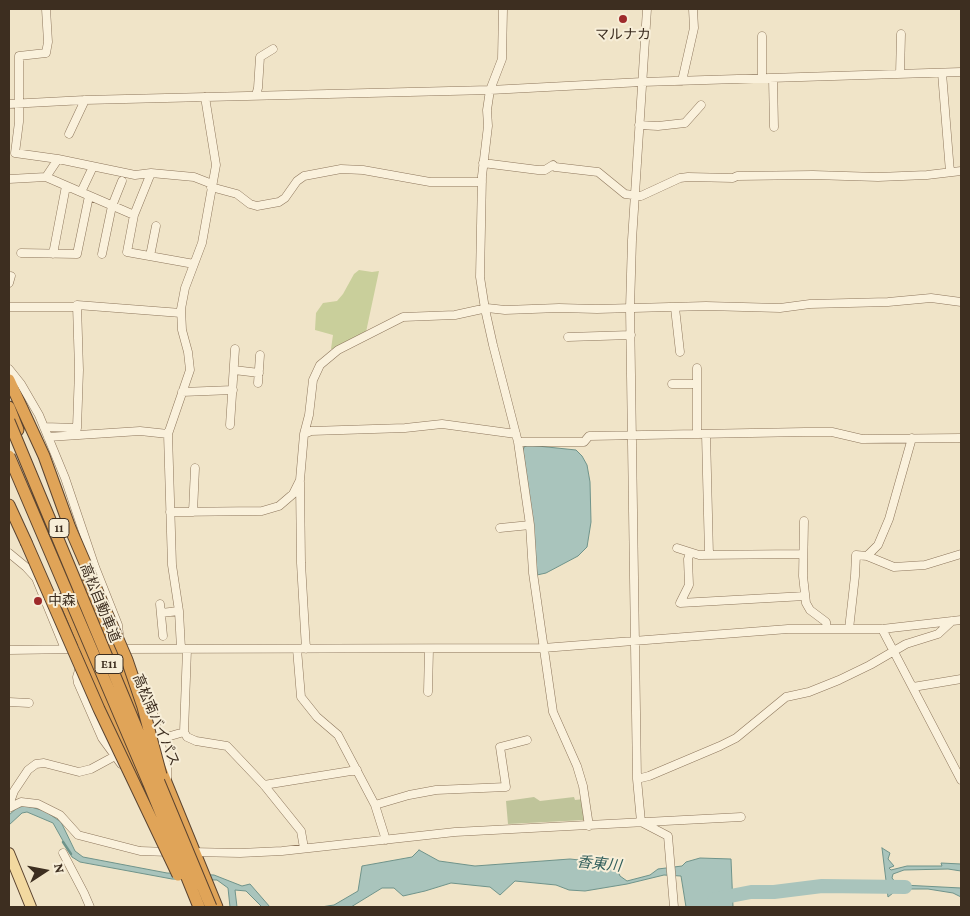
<!DOCTYPE html>
<html>
<head>
<meta charset="utf-8">
<style>
  body { margin:0 }
  #map { position:relative; width:970px; height:916px; overflow:hidden; background:#f0e4c8; font-family:"Crimson Pro",serif }
  canvas { display:block }
  .frame { position:absolute; inset:0; border:10px solid #3d2e20; pointer-events:none }
  .north { position:absolute; left:20px; top:846px; width:50px; height:50px; -webkit-text-stroke:4px #f7eed8; paint-order:stroke; rotate:79deg; font-size:14px; font-weight:700; line-height:20px; text-align:center; color:#3d2e20 }
  .north::after { content:''; display:block; margin:auto; width:18px; height:22px; background:#3d2e20; clip-path:polygon(50% 0,100% 100%,50% 72%,0 100%) }
</style>
</head>
<body>
<div id="map">
<canvas width="970" height="916"></canvas>
<div class="frame"></div>
<div class="north">N</div>
</div>
<script>
const context = document.querySelector('canvas').getContext('2d');
context.lineJoin = 'round';
function fillPath(path, color) { context.fillStyle = color; context.fill(path, 'evenodd'); }
const shape = rows => new Path2D(rows.map(r => 'M' + r).join(''));
function strokePath(path, color, width, dash) { context.strokeStyle = color; context.lineWidth = width; context.lineCap = dash ? 'butt' : 'round'; context.setLineDash(dash || []); context.stroke(path); }
function label(font, color, halo, rows, align = 'center') {
  context.font = font + ' "Crimson Pro","Noto Sans JP",serif'; context.lineWidth = 4; context.setLineDash([]); context.textBaseline = 'middle'; context.strokeStyle = halo; context.fillStyle = color; for (const [text, x, y, turn = 0] of rows) {
    context.save(); context.translate(x, y); context.rotate((+turn || 0) * Math.PI / 180); context.textAlign = isNaN(turn) ? turn : align; if (halo) context.strokeText(text, 0, 0); context.fillText(text, 0, 0); context.restore();
  }
}
fillPath(shape([
  [359,270,372,272,379,271,366,332,335,349,331,349,333,335,315,330,316,313,323,303,337,301,343,294,354,274]
]), '#c9cf9b');
fillPath(shape([
  [534,797,540,801,574,797,575,800,584,799,587,817,584,820,508,824,506,801]
]), '#bfc49a');
const water = shape([
  [528,445,576,450,582,456,587,465,590,482,591,522,587,547,578,556,546,573,537,575,533,525,523,451,524,447,528,445],
  [27,806,45,811,61,822,75,851,83,857,167,873,214,875,242,886,250,884,270,907,262,907,246,891,235,890,237,907,230,907,228,888,217,880,172,879,80,862,72,857,53,823,27,812,22,813,9,825,9,815,18,807,27,806],
  [882,848,890,853,888,859,894,866,889,868,891,870,907,866,942,866,941,863,961,864,961,871,948,869,904,870,893,874,892,878,896,883,903,885,961,888,961,897,953,893,928,889,898,889,888,897,882,848],
  [419,850,439,861,475,866,570,859,589,861,602,867,617,869,620,876,627,881,650,875,658,869,682,866,686,862,700,858,731,859,733,907,686,907,681,876,664,875,627,884,585,891,569,890,556,885,515,881,500,895,490,887,451,883,425,891,403,896,394,888,382,888,351,907,321,907,334,905,358,891,362,866,412,857,419,850]
]);
fillPath(water, '#a9c4bc');
strokePath(water, '#6f938a', 1);
strokePath(shape([
  [63,842,71,854]
]), '#6f938a', 2.5);
strokePath(shape([
  [715,899,751,892,774,892,822,886,905,887]
]), '#a9c4bc', 14);
const minor = shape([
  [46,9,48,42,46,53,19,56,19,122,15,153,58,159],
  [503,9,502,59,490,90,487,110,488,126,482,176,480,277,485,309,493,345,518,442,530,525,533,573,553,712,577,766,583,786,589,826],
  [762,36,762,78],
  [942,73,950,172],
  [900,74,901,34],
  [773,78,774,127],
  [682,81,694,28,693,9],
  [256,95,258,88,260,57,273,49],
  [9,104,85,100,490,90,642,82,961,72],
  [639,125,658,126,685,123,701,105],
  [69,134,85,100],
  [483,163,538,170,545,170,553,165,555,167,598,172,625,194,641,196,680,178,688,177,733,178,737,176,813,175,878,177,927,175,961,171],
  [46,177,58,159,135,175,151,173],
  [9,179,46,177,134,215,151,173,194,177,212,184],
  [211,187,237,194,250,204,257,206,279,202,285,198,297,181,304,176,341,169,363,170,430,182,482,182],
  [81,192,91,171],
  [134,215,127,252,194,264],
  [21,253,77,254,89,196],
  [53,254,66,186],
  [102,254,112,206,122,181],
  [150,256,156,226],
  [9,283,11,276],
  [9,307,77,307],
  [675,308,680,352],
  [568,337,631,335],
  [9,369,21,384,39,415,65,478,95,567,118,625,119,634,110,649],
  [234,370,259,373],
  [258,383,260,355],
  [672,384,697,384],
  [182,392,233,390],
  [230,425,235,349],
  [44,427,77,428,79,370,77,305,181,313],
  [304,434,309,415,313,380,320,365,338,350,403,317,455,315,487,308,505,310,559,308,597,309,706,306,780,308,810,304,888,302,931,298,961,302],
  [697,434,697,368],
  [706,434,709,555],
  [48,437,140,431,168,434],
  [518,442,584,442,589,436,805,432,832,432,862,439,961,438],
  [300,482,301,563,306,649],
  [170,512,262,511,279,506,293,494,300,480,304,434,311,431,405,428,442,424,516,434],
  [193,512,195,468],
  [804,521,803,576,806,603,810,610,826,622,827,629],
  [500,528,530,525],
  [677,548,699,555,802,554],
  [9,553,26,567,36,578,65,649],
  [690,553,688,559,689,585,680,603,805,596],
  [867,556,878,545,889,519,912,438],
  [160,604,163,636],
  [161,613,179,611],
  [849,629,855,576,856,555,867,556,894,567,925,565,961,554],
  [882,629,961,780],
  [118,649,543,648,788,629,882,629,961,620],
  [181,649,179,611,172,565,168,434,190,370,188,352,182,330,181,309,185,288,202,243,216,165,205,97],
  [297,649,301,697,317,717,338,735,375,805,386,840],
  [9,650,77,649],
  [80,667,77,677,78,683,102,738,121,764],
  [913,687,961,679],
  [428,692,429,649],
  [141,695,150,706,153,714,167,768,167,778],
  [9,702,29,703],
  [184,732,187,737,196,741,227,746,264,785,301,831,304,848],
  [160,739,184,732,187,649],
  [637,779,649,776,720,746,736,738,786,697,809,692,839,680,870,665,906,644,938,634,952,621],
  [264,785,357,770],
  [9,805,14,791,28,770,36,764,44,763,79,772,91,769,115,756],
  [375,805,409,795,436,790,506,787,500,747,527,740],
  [9,808,21,802,38,804,60,815,78,835,140,851,169,852],
  [641,822,637,779,630,308,632,240,647,9],
  [643,823,668,836,674,907],
  [191,852,240,853,282,851,455,832,741,817],
  [63,853,84,893,90,907]
]);
const major = shape([
  [9,853,31,907]
]);
const highway = shape([
  [9,380,44,456,70,528],
  [9,407,18,430],
  [9,505,26,542],
  [83,586,147,737],
  [64,598,158,821],
  [159,765,217,907]
]);
strokePath(minor, '#8d765c', 9);
strokePath(major, '#5b4430', 12);
strokePath(highway, '#5b4430', 13);
strokePath(minor, '#faf1dc', 8);
strokePath(major, '#f3d9a0', 10);
strokePath(highway, '#e0a458', 11);
const highwayBridge = shape([
  [9,421,211,907],
  [9,456,149,784,199,907],
  [70,528,127,660,143,707,161,775],
  [26,542,99,709,178,875]
]);
strokePath(highwayBridge, '#5b4430', 13, []);
strokePath(highwayBridge, '#e0a458', 11);
for (const [x, y, r, color] of [
  [623,19,5,"#9e2a2b"],
  [38,601,5,"#9e2a2b"]
]) { const dot = new Path2D(); dot.arc(x, y, r, 0, 2 * Math.PI); context.fillStyle = color; context.fill(dot); strokePath(dot, '#f7eed8', 2); }
for (const [x, y, w] of [
  [59,528,20],
  [109,664,28]
]) { const box = new Path2D(); box.roundRect(x - w / 2, y - 9.5, w, 19, 4); context.fillStyle = '#f7eed8'; context.fill(box); strokePath(box, '#3d2e20', 1); }
label('bold 12px', '#3d2e20', null, [
  ["11",59,528],
  ["E11",109,664]
]);
label('14px', '#3d2e20', '#f7eed8', [
  ["マルナカ",623,35],
  ["中森",48,601,"left"]
]);
label('14px', '#3d2e20', '#f7eed8', [
  ["高松自動車道",100,603,68],
  ["高松南バイパス",156,720,67]
]);
label('italic 15px', '#2f5d5a', '#f7eed8', [
  ["香東川",599,864,6]
]);
</script>
</body>
</html>
